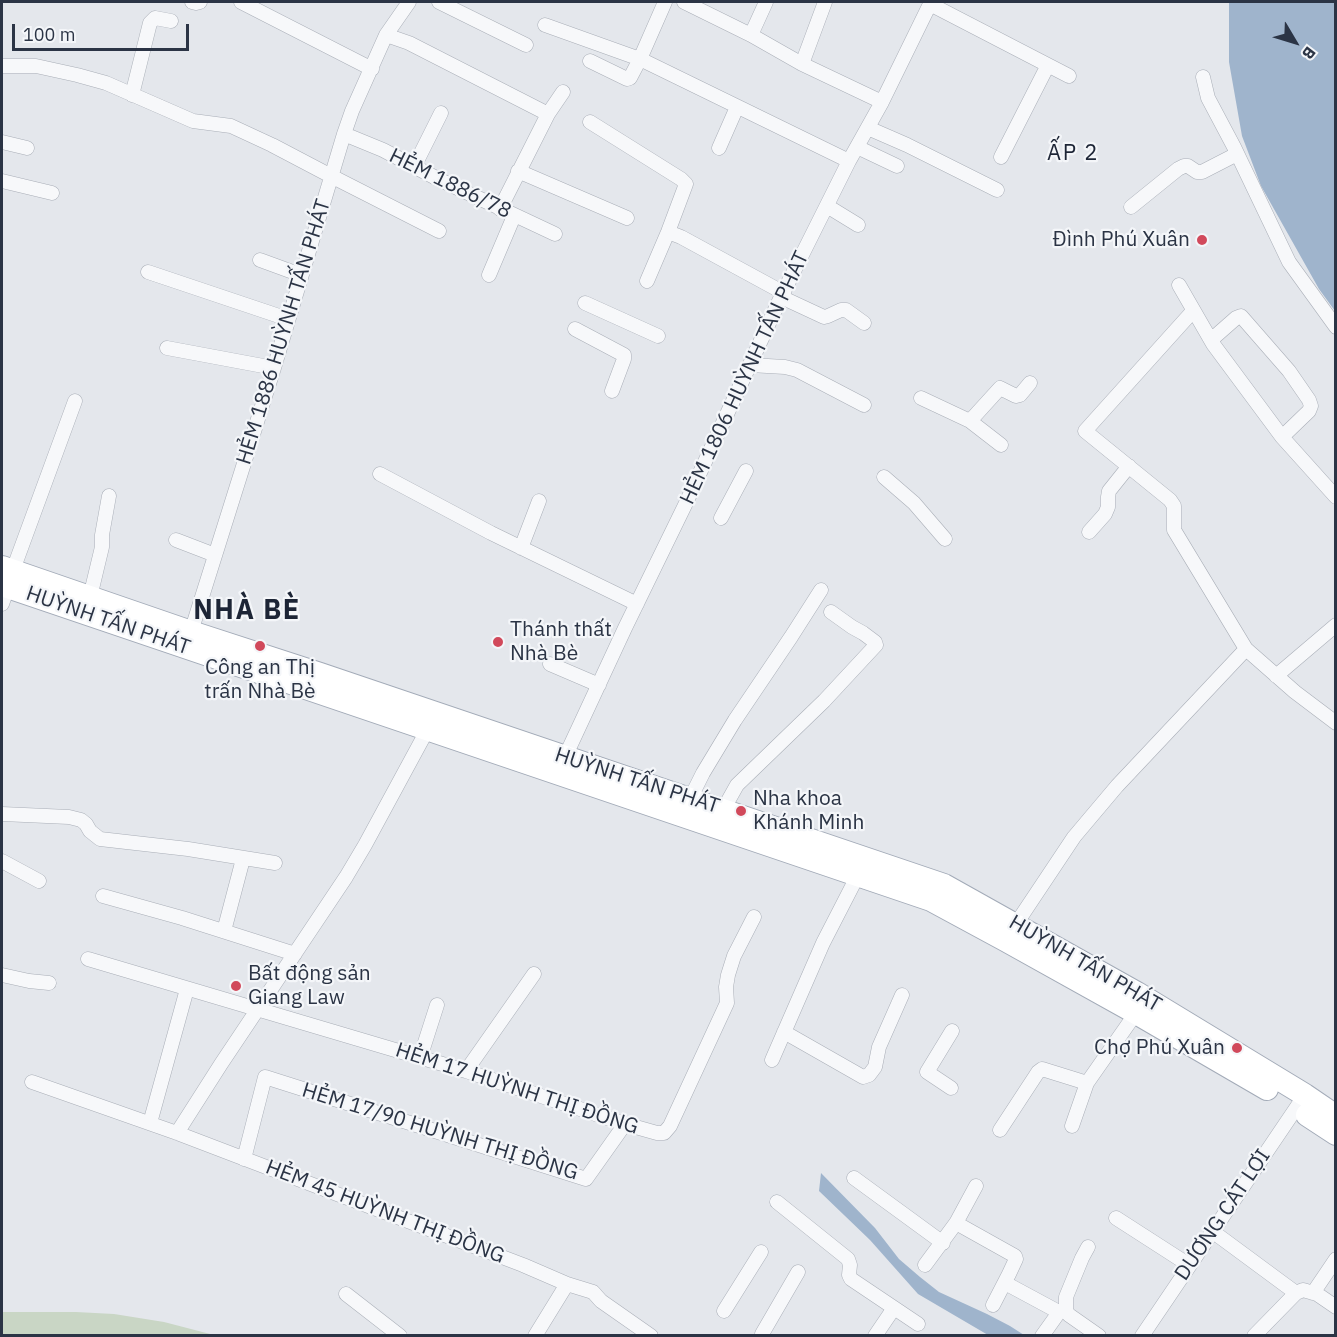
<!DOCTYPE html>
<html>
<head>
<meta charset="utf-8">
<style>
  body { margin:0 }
  #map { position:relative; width:1337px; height:1337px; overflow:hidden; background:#e4e7ec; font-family:"IBM Plex Sans",sans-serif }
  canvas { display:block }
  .frame { position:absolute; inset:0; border:3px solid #2b3445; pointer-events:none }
  .north { position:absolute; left:1265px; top:12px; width:60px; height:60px; -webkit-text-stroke:4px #f4f6f9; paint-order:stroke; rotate:128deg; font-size:16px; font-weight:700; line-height:24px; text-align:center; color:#2b3445 }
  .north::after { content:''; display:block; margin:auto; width:21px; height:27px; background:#2b3445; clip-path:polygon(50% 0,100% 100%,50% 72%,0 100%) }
  .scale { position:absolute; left:12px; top:24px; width:177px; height:27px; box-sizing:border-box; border:3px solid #2b3445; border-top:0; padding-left:8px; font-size:18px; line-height:21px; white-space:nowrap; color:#2b3445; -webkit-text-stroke:4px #f4f6f9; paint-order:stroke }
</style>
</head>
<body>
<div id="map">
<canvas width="1337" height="1337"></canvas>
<div class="frame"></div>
<div class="north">B</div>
<div class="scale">100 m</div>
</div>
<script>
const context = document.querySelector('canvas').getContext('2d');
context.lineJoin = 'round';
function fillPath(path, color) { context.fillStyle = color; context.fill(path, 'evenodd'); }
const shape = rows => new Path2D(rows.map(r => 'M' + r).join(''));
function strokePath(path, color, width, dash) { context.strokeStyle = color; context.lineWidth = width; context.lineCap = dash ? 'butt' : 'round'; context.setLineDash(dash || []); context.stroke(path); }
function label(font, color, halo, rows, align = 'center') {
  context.font = font + ' "IBM Plex Sans",sans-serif'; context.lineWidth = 4.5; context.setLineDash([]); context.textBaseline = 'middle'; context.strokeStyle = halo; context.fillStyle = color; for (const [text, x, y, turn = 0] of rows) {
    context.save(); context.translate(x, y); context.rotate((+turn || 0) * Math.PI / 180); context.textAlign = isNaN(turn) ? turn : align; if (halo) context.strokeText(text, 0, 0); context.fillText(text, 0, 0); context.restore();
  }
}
fillPath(shape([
  [2,1312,76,1312,114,1314,164,1322,214,1335,2,1335]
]), '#c9d6c5');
fillPath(shape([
  [1229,2,1335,2,1335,311,1319,289,1261,186,1242,136,1229,62],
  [821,1173,875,1228,899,1259,920,1277,939,1292,987,1314,1010,1326,1024,1335,988,1335,918,1294,870,1240,819,1191]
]), '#9fb4cc');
const street = shape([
  [192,2,196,3,200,2],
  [241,2,372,69],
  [439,2,526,45],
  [665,2,640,59,849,161],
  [684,2,751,35,802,64,882,102],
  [930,4,1069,76],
  [545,25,640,59,630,78,627,79,590,61],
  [386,35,409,43,548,114],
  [751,35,766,2],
  [802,64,825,2],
  [2,66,36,66,77,75,106,83,193,121,231,126,272,145,331,176,439,231],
  [1203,77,1208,98,1234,147,1289,262,1336,327],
  [132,95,150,23,155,18,171,21],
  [590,122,681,179,686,184,668,232,647,281],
  [868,128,907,145,997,190],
  [344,134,383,150,438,179,555,234],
  [2,142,27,148],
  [857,147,897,166],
  [719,148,737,107],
  [1001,157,1048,65],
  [414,167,441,113],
  [518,171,627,218],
  [2,181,52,193],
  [827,206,858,225],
  [1131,207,1178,169,1184,166,1188,166,1197,172,1202,172,1237,154],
  [500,209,548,114,563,92],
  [668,232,681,237,784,293],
  [260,260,301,275],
  [148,272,288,319],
  [489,275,514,216],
  [1179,285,1213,344,1282,437,1336,497],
  [781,297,824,317,828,316,841,310,846,310,864,323],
  [585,303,658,336],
  [1193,311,1085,431,1170,500,1174,506,1174,530,1246,649,1295,692,1336,723],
  [575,329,624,355,624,359,612,391],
  [1211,340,1236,318,1241,316,1289,371,1309,400,1311,406,1309,411,1282,437],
  [167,348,274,368],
  [750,365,785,367,797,370,864,405],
  [921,398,970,421],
  [1001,445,970,421,1000,388,1016,396,1020,395,1030,383],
  [380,474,491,533,637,604],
  [884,477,914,503,945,539],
  [721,518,746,471],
  [1089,532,1105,514,1108,507,1108,497,1109,491,1129,466],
  [176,540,215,555],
  [521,548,539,501],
  [13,570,75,401],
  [90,597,102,547,102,535,109,496],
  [2,604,8,587],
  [191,632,274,368,344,134,352,111,386,35,409,2],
  [550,664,599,685],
  [1276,676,1336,625],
  [565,757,625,628,686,503,781,297,849,161,882,102,931,2],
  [690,799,703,773,735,720,791,637,821,590],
  [723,810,737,785,824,701,876,645,875,642,863,633,852,627,831,612],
  [2,814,69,817,81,820,86,824,90,831,100,839,188,849,275,863],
  [2,861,39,881],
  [103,896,182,918,295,954],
  [1016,924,1074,837,1117,786,1246,649],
  [224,931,243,859],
  [88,959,466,1071,625,1124,657,1133,664,1133,670,1126,727,1003,726,987,728,975,734,956,754,917],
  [2,975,29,981,49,983],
  [784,1032,863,1077,869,1075,875,1067,879,1047,902,995],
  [420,1058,437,1005],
  [772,1060,823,943,858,875],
  [466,1071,534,974],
  [32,1082,177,1133,523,1265,567,1284,593,1292,601,1301,651,1336],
  [951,1088,927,1072,952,1031],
  [150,1123,187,989],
  [1072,1126,1087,1083],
  [1000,1130,1038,1072,1042,1069,1087,1083,1136,1013],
  [177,1133,221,1064,346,877,365,845,430,725],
  [244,1159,265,1077,586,1179,625,1124],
  [854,1178,943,1243],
  [777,1202,848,1259,850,1265,849,1275,851,1279,918,1324],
  [1116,1218,1189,1265],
  [956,1223,1015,1256,1016,1259,1009,1274,993,1305],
  [1212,1231,1296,1293,1303,1290,1317,1294,1336,1307],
  [1088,1247,1082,1258,1066,1297,1066,1311,1069,1315,1099,1336],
  [925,1265,956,1223,976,1186],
  [1005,1283,1057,1311,1057,1315,1042,1336],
  [1313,1293,1336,1259],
  [346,1294,400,1336],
  [724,1311,761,1252],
  [762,1334,798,1272],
  [535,1336,567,1284],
  [875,1336,894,1308],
  [1142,1336,1305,1095],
  [1254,1336,1296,1293]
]);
const primary = shape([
  [2,567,191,632,320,674,944,885,1137,993,1305,1095,1336,1116],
  [2,585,931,900,1005,940,1136,1013,1267,1089],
  [1307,1115,1336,1134]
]);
strokePath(street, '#a9aeb7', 15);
strokePath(primary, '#a3abb8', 24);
strokePath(street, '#f7f8fa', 14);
strokePath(primary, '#fff', 22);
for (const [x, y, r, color] of [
  [1202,240,6,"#d1495b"],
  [498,642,6,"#d1495b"],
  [260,646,6,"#d1495b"],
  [741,811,6,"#d1495b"],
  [236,986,6,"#d1495b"],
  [1237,1048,6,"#d1495b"]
]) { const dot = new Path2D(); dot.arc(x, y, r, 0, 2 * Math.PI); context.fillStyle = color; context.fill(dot); strokePath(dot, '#f4f6f9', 2); }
label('21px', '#2b3445', '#f4f6f9', [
  ["HẺM 1886/78",450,184,26],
  ["HẺM 1886 HUỲNH TẤN PHÁT",284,332,-73],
  ["HẺM 1806 HUỲNH TẤN PHÁT",745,378,-65],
  ["HUỲNH TẤN PHÁT",108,621,19],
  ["HUỲNH TẤN PHÁT",637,781,18],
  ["HUỲNH TẤN PHÁT",1085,964,30],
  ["HẺM 17 HUỲNH THỊ ĐỒNG",517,1089,18],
  ["HẺM 17/90 HUỲNH THỊ ĐỒNG",440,1132,17],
  ["HẺM 45 HUỲNH THỊ ĐỒNG",385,1212,21],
  ["DƯƠNG CÁT LỢI",1223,1215,-56]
]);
label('21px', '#2b3445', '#f4f6f9', [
  ["Đình Phú Xuân",1190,240,"right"],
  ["Thánh thất",510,630],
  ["Nhà Bè",510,654],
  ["Công an Thị",260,668,"center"],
  ["trấn Nhà Bè",260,692,"center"],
  ["Nha khoa",753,799],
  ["Khánh Minh",753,823],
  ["Bất động sản",248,974],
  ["Giang Law",248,998],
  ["Chợ Phú Xuân",1225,1048,"right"]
], 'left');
context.letterSpacing = '1.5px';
label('22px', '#1d2536', '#f4f6f9', [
  ["ẤP 2",1073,154]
]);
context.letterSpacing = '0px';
context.letterSpacing = '1.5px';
label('bold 27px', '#1d2536', '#f4f6f9', [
  ["NHÀ BÈ",247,611]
]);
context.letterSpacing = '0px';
</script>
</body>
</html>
